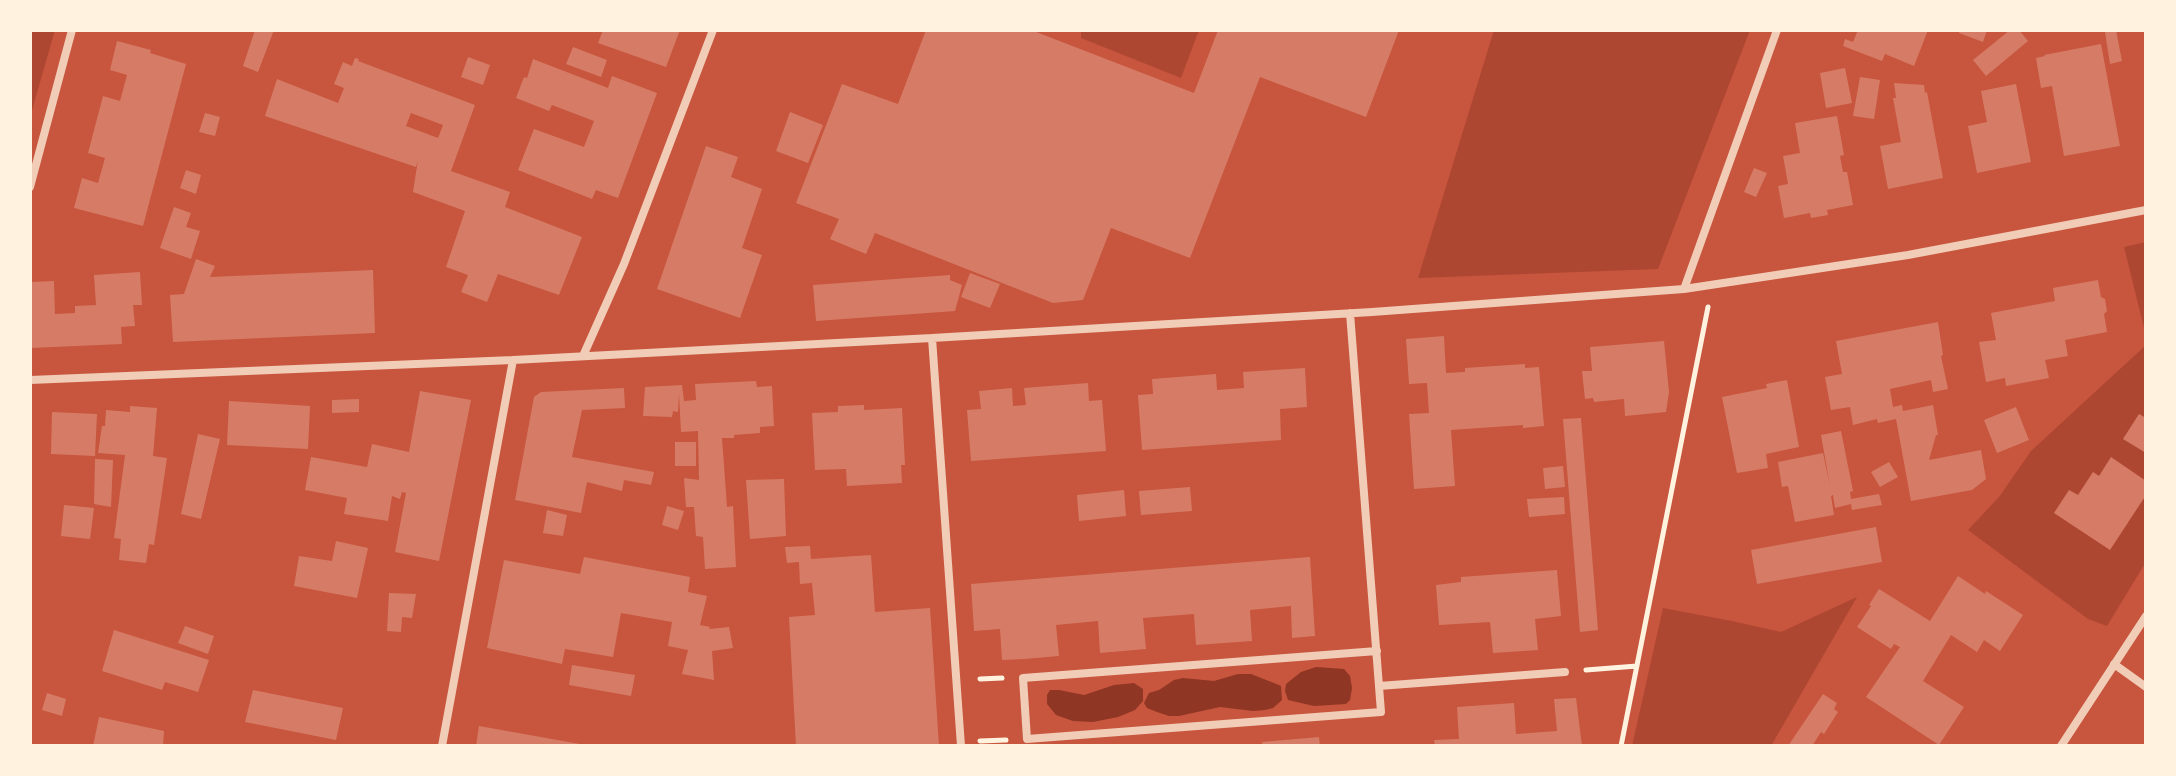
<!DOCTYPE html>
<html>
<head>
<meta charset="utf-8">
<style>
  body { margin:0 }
  #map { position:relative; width:2176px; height:776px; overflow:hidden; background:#c8553d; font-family:Overpass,sans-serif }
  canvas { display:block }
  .frame { position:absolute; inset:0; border:32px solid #fff3e0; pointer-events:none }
</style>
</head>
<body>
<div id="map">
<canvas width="2176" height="776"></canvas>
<div class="frame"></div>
</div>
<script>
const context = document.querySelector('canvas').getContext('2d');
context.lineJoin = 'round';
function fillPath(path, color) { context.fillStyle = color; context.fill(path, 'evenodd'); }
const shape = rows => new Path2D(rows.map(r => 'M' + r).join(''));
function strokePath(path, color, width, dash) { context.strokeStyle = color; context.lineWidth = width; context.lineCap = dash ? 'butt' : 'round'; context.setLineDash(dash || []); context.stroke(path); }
fillPath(shape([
  [30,30,55,30,30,117],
  [1081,30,1199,30,1181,78,1081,38],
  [1494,30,1750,30,1658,269,1418,278],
  [2146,242,2146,336,2124,247],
  [2146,345,2146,562,2107,626,2088,619,1968,530,1999,497,2031,451],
  [1857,597,1771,746,1632,746,1663,608,1732,621,1781,632]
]), '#ae4732');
fillPath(shape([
  [1316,667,1344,669,1350,676,1352,688,1350,700,1346,704,1314,706,1288,700,1285,691,1286,684,1301,672],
  [1238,674,1251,674,1279,685,1281,686,1282,700,1273,708,1265,710,1253,711,1220,707,1179,716,1169,716,1157,712,1147,708,1144,703,1149,693,1159,690,1174,680,1183,678,1214,681],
  [1134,683,1143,689,1143,701,1135,710,1118,717,1093,722,1073,721,1056,715,1047,704,1047,695,1050,690,1059,690,1084,695,1114,685]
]), '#8f3625');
fillPath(shape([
  [255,30,274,30,258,72,243,66],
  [603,30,680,30,666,67,598,43],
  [926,30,1031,30,1194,93,1218,30,1399,30,1366,117,1260,77,1190,258,1111,228,1083,300,1053,303,875,233,866,254,830,239,839,219,796,203,842,84,898,104],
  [1858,30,1928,30,1914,66,1885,54,1882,61,1843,46,1845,39,1853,42],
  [1960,30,1987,30,1983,42,1959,33],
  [2010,30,2019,30,2028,41,1986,76,1973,60],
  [2116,30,2122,61,2110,64,2105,32],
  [117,41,151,50,150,53,186,64,143,226,74,208,82,178,98,183,105,158,88,153,103,96,120,101,127,75,110,70],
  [2101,44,2120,146,2064,156,2052,86,2041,88,2036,58,2045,56,2044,55],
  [573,47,607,60,601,77,566,64],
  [468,57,490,65,483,85,461,77],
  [355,58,359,59,358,61,475,105,451,171,510,192,505,207,582,237,559,295,498,274,487,302,461,292,468,275,446,267,465,211,413,192,418,160,416,167,265,116,277,79,338,103,344,88,334,84,343,62,352,66],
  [411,113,443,125,438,138,406,126],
  [533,59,608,88,612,76,657,93,618,198,596,190,592,199,518,170,534,129,584,147,594,121,552,105,549,111,516,98,524,77,527,78],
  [1845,68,1852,103,1826,108,1820,73],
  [1860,77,1880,80,1874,119,1853,116],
  [1894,83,1924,85,1925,93,1927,92,1943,178,1888,189,1880,146,1901,142,1893,98,1896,98],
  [2016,84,2031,162,1977,173,1968,126,1987,122,1981,91],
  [790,112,823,125,808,163,776,151],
  [205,113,220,117,215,136,199,132],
  [1837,116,1844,155,1840,156,1843,172,1847,172,1853,205,1827,210,1828,215,1811,218,1810,213,1784,218,1778,186,1788,184,1783,156,1800,153,1795,123],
  [706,146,738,157,731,177,762,189,742,248,762,255,740,318,657,289],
  [1754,168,1767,173,1756,197,1744,192],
  [186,170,201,175,196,194,180,188],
  [174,207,191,213,186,227,200,231,191,259,160,248],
  [196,259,215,266,210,277,373,270,375,333,173,342,170,295,184,294],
  [140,272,142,305,133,305,135,326,121,327,122,344,30,348,30,282,54,281,55,314,75,313,75,306,96,305,94,275],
  [970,273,1000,284,990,308,961,297],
  [950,275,950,280,962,285,955,311,816,321,813,285],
  [2098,280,2101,297,2105,299,2107,311,2104,314,2107,332,2065,340,2068,356,2045,360,2049,378,2006,386,2005,378,1986,382,1979,342,1996,340,1991,313,2055,301,2053,288],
  [1938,322,1943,355,1941,356,1948,389,1933,392,1931,380,1890,389,1893,407,1902,405,1903,411,1933,405,1938,435,1936,435,1929,460,1981,450,1986,479,1972,490,1911,501,1896,419,1878,423,1877,419,1853,425,1850,407,1831,410,1825,377,1842,374,1836,341],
  [1444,336,1446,373,1465,372,1465,368,1525,364,1525,368,1539,367,1544,426,1523,428,1523,425,1451,430,1455,486,1414,489,1409,414,1429,413,1427,383,1409,384,1406,339],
  [1664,341,1669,392,1666,412,1625,416,1624,399,1594,402,1593,398,1585,399,1582,371,1592,371,1590,347],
  [1305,368,1307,407,1280,409,1281,440,1142,450,1138,395,1153,394,1152,379,1216,374,1217,390,1244,388,1243,372],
  [1787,380,1799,447,1766,454,1768,468,1737,473,1722,397,1767,388,1766,384],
  [756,381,757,387,772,386,774,426,760,427,760,433,734,435,734,438,722,438,727,507,733,506,736,567,705,569,703,537,696,536,694,507,686,507,684,478,699,480,698,431,681,432,679,394,678,412,673,411,672,417,643,416,645,387,682,385,684,401,696,400,695,384],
  [1088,383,1089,401,1102,400,1106,451,971,461,967,410,981,409,979,391,1012,388,1013,406,1026,405,1024,388],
  [624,388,625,408,582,410,572,457,654,472,651,485,624,480,622,491,587,482,581,513,515,500,534,397,541,392],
  [420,391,471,400,439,561,395,552,406,493,402,492,400,499,392,496,388,521,344,514,347,498,305,490,311,457,367,467,372,444,409,452],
  [359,399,359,412,332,413,332,400],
  [229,401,310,406,308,449,227,445],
  [864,405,864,410,902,408,905,465,901,465,902,483,847,486,846,469,815,470,812,413,838,412,838,406],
  [130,406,157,408,153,456,167,458,154,545,149,544,146,563,119,560,121,539,114,538,125,455,98,453,102,426,105,426,106,410,130,412],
  [2016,407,2029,440,1997,453,1984,420],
  [52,412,97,414,95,456,51,454],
  [2139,414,2146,418,2146,453,2123,439],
  [1581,418,1598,630,1580,632,1563,419],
  [1841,431,1853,491,1850,492,1851,499,1879,494,1882,505,1852,510,1851,504,1835,508,1833,495,1831,496,1834,515,1795,522,1788,486,1782,487,1778,462,1823,453,1830,486,1821,435],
  [198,434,220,439,201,519,181,514],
  [675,442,696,442,696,466,675,466],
  [2111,457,2146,481,2146,495,2110,550,2054,513,2069,490,2078,495,2093,472,2099,476],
  [95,459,113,460,111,507,94,504],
  [1889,462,1898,477,1880,487,1871,472],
  [1563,466,1565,487,1545,489,1543,468],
  [784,479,786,536,750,539,746,480],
  [1190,487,1192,511,1141,515,1139,491],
  [1124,490,1126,516,1079,521,1077,495],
  [1564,497,1565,514,1529,517,1527,499],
  [64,505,94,508,90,539,61,536],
  [667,506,684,511,678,530,662,525],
  [547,510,567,515,563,536,543,533],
  [1876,527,1882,562,1757,584,1751,550],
  [336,541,368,548,357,598,294,586,299,556,332,561],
  [810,546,811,559,871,555,875,612,930,608,939,746,796,746,789,617,815,615,812,583,800,584,799,562,787,563,785,547],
  [584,557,690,577,688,592,707,596,700,625,710,627,709,629,729,627,733,648,712,651,714,680,682,674,688,650,668,646,672,622,621,613,613,657,565,649,562,664,487,648,504,560,580,574],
  [1310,557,1315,636,1292,638,1291,606,1250,610,1252,641,1196,645,1194,614,1168,616,1143,618,1146,649,1100,653,1098,621,1056,625,1059,656,1024,659,1002,660,1000,629,974,631,971,584],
  [1557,570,1561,616,1535,619,1538,650,1493,653,1490,622,1439,625,1436,585,1461,582,1461,577],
  [1958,576,1985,594,1986,591,2023,615,2000,651,1984,640,1977,652,1951,635,1923,681,1964,707,1939,745,1866,697,1900,647,1894,644,1891,649,1857,627,1871,606,1869,605,1879,589,1930,621],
  [389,593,416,594,412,618,402,617,401,632,387,631],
  [185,626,214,636,208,654,178,643],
  [114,630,209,660,198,692,165,682,162,690,102,671],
  [572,665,635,675,631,696,569,685],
  [253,690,343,708,336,740,245,722],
  [47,693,66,699,62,716,42,710],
  [1823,694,1837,703,1834,709,1838,712,1824,734,1821,732,1812,746,1788,746],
  [1576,698,1582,746,1435,746,1434,740,1459,739,1457,707,1514,703,1516,734,1557,731,1554,699],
  [99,717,164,731,163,746,93,746],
  [479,726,580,744,580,746,476,746],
  [1319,737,1320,746,1263,746,1262,742]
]), '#d67c66');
strokePath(shape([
  [1586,670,1637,666],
  [980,679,1002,678],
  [980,741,1006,740],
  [1621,746,1708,307]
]), '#fff3e0', 5);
strokePath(shape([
  [30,187,72,30],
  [1684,289,1777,30],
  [1350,313,1381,712,1027,739,1023,678,1377,651],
  [932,338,961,746],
  [583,356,624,264,713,30],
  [30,380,513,360,932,338,1372,312,1684,289,1908,255,2146,210],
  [2114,664,2146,687],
  [1379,686,1565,672],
  [442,746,513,360],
  [2061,746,2146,616]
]), '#f1ccb7', 8);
</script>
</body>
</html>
